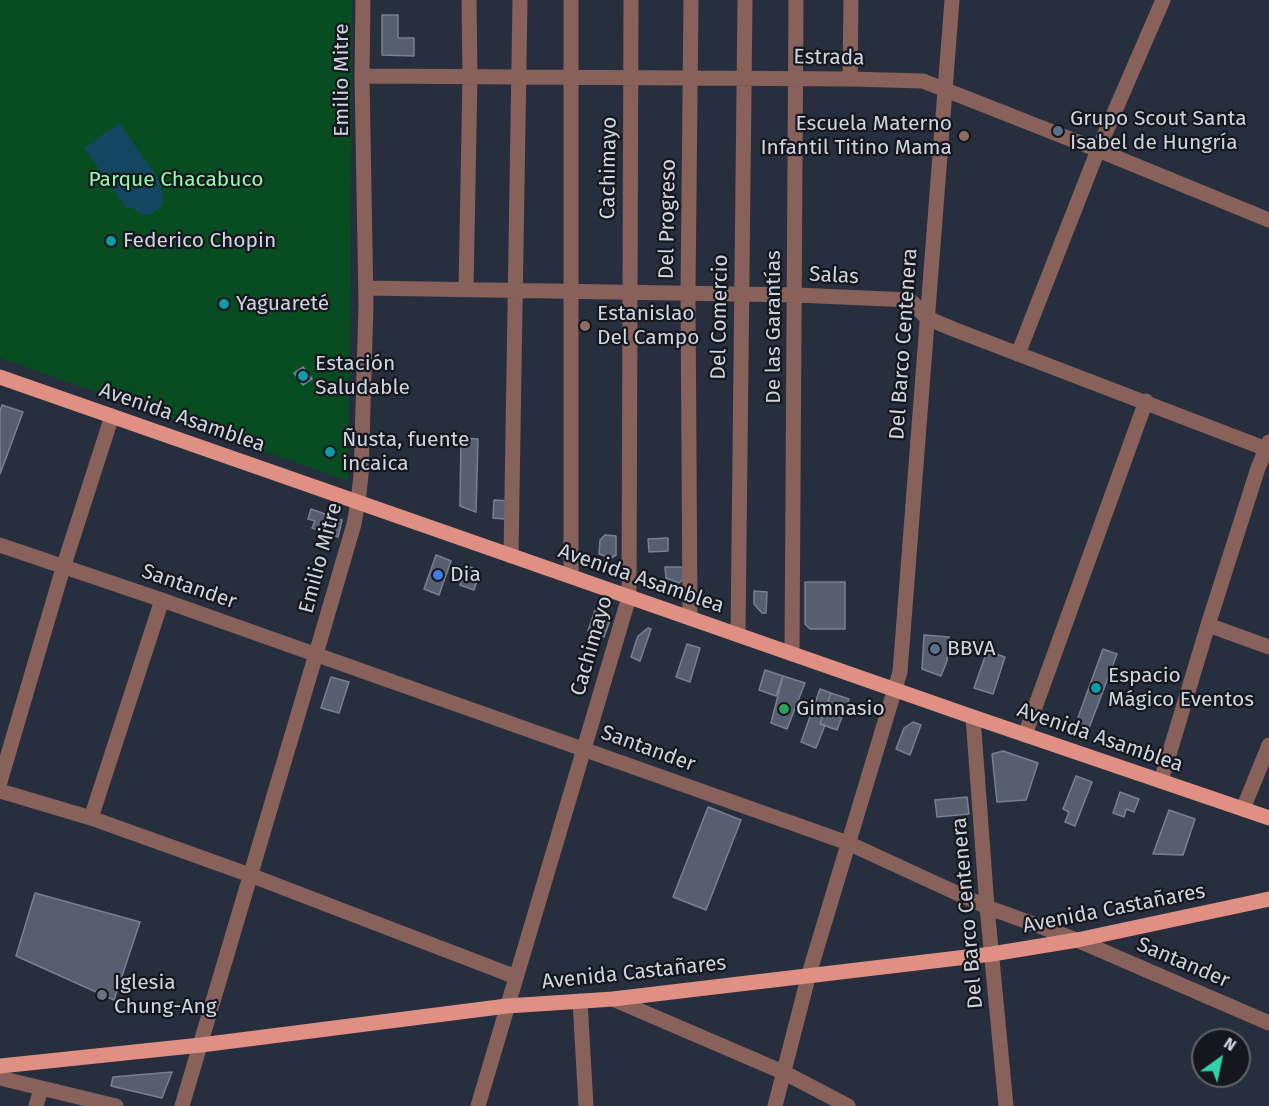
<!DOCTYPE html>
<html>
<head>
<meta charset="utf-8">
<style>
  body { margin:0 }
  #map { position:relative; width:1269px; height:1106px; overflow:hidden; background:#272f3e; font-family:"Fira Sans",sans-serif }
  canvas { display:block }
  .north { position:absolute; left:1191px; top:1028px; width:60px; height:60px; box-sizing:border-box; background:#14171e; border:2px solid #5f636b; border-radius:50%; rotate:33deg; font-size:16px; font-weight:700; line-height:24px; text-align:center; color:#d0d5df }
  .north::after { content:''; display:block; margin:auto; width:21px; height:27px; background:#2fd4aa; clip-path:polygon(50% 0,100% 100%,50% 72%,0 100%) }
</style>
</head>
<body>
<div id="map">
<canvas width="1269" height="1106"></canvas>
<div class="north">N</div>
</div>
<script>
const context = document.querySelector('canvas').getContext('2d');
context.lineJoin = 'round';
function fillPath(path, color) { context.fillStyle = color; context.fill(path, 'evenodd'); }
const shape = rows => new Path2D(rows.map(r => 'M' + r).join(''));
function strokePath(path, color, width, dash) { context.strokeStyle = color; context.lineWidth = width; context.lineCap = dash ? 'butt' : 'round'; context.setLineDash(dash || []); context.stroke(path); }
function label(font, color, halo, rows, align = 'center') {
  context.font = font + ' "Fira Sans",sans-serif'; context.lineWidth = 4.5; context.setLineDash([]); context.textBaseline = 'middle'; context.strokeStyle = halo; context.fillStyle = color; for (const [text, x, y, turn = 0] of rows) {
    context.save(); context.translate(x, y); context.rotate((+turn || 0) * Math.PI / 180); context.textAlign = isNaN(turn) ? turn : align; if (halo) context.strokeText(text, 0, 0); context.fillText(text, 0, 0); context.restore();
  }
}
fillPath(shape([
  [0,0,352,0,351,285,348,481,0,358]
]), '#074d21');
fillPath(shape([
  [119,123,163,185,160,187,163,195,162,205,152,214,142,215,131,207,127,209,84,148]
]), '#144661');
const building = shape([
  [382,15,398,15,398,38,414,38,414,56,382,55,382,15],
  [303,367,312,379,303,385,294,373,303,367],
  [2,405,23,412,0,474,0,411,2,405],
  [461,438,478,439,476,512,460,506,461,438],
  [494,500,510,501,505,519,493,518,494,500],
  [311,509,342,520,338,537,312,528,315,521,308,519,311,509],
  [605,535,616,536,616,555,611,558,599,554,600,540,605,535],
  [668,538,668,551,649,552,648,539,668,538],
  [436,555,451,561,439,595,424,589,436,555],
  [467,566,480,571,474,590,460,585,467,566],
  [665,567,684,567,685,578,679,583,666,578,665,567],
  [805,582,845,582,845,629,810,629,805,624,805,582],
  [754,591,767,592,766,613,762,613,754,604,754,591],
  [595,610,605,613,610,620,604,637,588,631,595,610],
  [648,628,651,629,640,661,631,657,638,636,648,628],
  [924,635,949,637,947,661,941,676,922,669,924,635],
  [687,644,700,648,690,682,676,677,687,644],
  [1103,649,1117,654,1089,728,1076,723,1103,649],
  [987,651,1005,657,993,694,974,688,987,651],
  [765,670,783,676,776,696,759,690,765,670],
  [783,676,805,683,787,729,771,723,783,676],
  [331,677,349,682,339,713,321,708,331,677],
  [820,689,831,693,820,724,825,725,816,748,801,742,820,689],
  [831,693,849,699,837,730,820,724,831,693],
  [913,722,921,725,910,755,896,749,904,728,913,722],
  [1003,751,1038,763,1026,800,997,802,992,754,1003,751],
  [1076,776,1092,782,1075,826,1065,822,1069,812,1063,809,1076,776],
  [1120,792,1139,799,1134,812,1126,809,1124,817,1113,813,1120,792],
  [967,797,969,814,937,817,935,800,967,797],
  [708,807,741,820,706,910,673,897,708,807],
  [1169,810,1195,819,1183,855,1153,854,1169,810],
  [35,893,140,922,114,1000,16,956,35,893],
  [172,1072,162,1098,111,1086,113,1077,172,1072]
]);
fillPath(building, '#565e6f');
strokePath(building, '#788193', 1.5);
strokePath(shape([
  [571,0,571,576],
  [362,76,850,79,923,81,1098,150,1269,220],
  [850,79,851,0],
  [366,288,796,295,910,300,927,318,953,329,1269,450],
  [466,289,470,76,469,0],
  [1018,354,1098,150,1163,0],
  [0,545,162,600,848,843,987,907,1077,940,1269,1023],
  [511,556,520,0],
  [690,618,688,293,691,0],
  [1208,625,1269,647],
  [738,635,745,0],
  [792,654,796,0],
  [973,717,987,907,1006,1106],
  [1025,735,1146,401],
  [1161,781,1208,625,1258,468,1269,442],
  [0,782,63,568,112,416],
  [0,791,91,818,250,875,516,977],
  [1243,809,1269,745],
  [91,818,162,600],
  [613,999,785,1073,848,1106],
  [580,1001,586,1106],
  [0,1078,116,1106],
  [36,1106,41,1089],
  [182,1106,316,654,354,524,358,502,361,475,366,305,362,76,363,0],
  [478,1106,629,597,631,0],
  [775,1106,809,974,900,672,952,0]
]), '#87615a', 15);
strokePath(shape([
  [0,377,973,717,1269,818],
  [0,1066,201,1045,507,1006,613,999,992,954,1077,940,1269,899]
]), '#df9082', 15);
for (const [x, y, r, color] of [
  [1058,131,6,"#5c6f8a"],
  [964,136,6,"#8d6e63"],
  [111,241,6,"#0f9aa8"],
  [224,304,6,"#0f9aa8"],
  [585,326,6,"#8d6e63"],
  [303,376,6,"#0f9aa8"],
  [330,452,6,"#0f9aa8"],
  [438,575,6,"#3f7fe0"],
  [935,649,6,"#5c6f8a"],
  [1096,688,6,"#0f9aa8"],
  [784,709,6,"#2e9e5b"],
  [102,995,6,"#6b7280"]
]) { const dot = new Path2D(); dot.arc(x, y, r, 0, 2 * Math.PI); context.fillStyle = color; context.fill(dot); strokePath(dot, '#14171e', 2); }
label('21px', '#d0d5df', '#14171e', [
  ["Estrada",829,58,1],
  ["Emilio Mitre",342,80,-90],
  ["Cachimayo",609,168,-89],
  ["Del Progreso",668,219,-89],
  ["Salas",834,276,3],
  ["Del Comercio",720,317,-89],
  ["De las Garantías",774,327,-90],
  ["Del Barco Centenera",904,344,-86],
  ["Avenida Asamblea",182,418,19],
  ["Emilio Mitre",321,558,-75],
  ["Avenida Asamblea",641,579,19],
  ["Santander",189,587,19],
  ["Cachimayo",592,646,-74],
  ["Avenida Asamblea",1100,738,19],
  ["Santander",648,749,20],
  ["Avenida Castañares",1114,909,-11],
  ["Del Barco Centenera",968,913,-95],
  ["Santander",1183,963,23],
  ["Avenida Castañares",634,973,-6]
]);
label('21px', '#d0d5df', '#14171e', [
  ["Grupo Scout Santa",1070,119],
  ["Isabel de Hungría",1070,143],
  ["Escuela Materno",952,124,"right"],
  ["Infantil Titino Mama",952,148,"right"],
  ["Federico Chopin",123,241],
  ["Yaguareté",236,304],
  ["Estanislao",597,314],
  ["Del Campo",597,338],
  ["Estación",315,364],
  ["Saludable",315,388],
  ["Ñusta, fuente",342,440],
  ["incaica",342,464],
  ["Dia",450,575],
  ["BBVA",947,649],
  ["Espacio",1108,676],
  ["Mágico Eventos",1108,700],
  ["Gimnasio",796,709],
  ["Iglesia",114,983],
  ["Chung-Ang",114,1007]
], 'left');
label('21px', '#94faaa', '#14171e', [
  ["Parque Chacabuco",176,180]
]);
</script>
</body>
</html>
